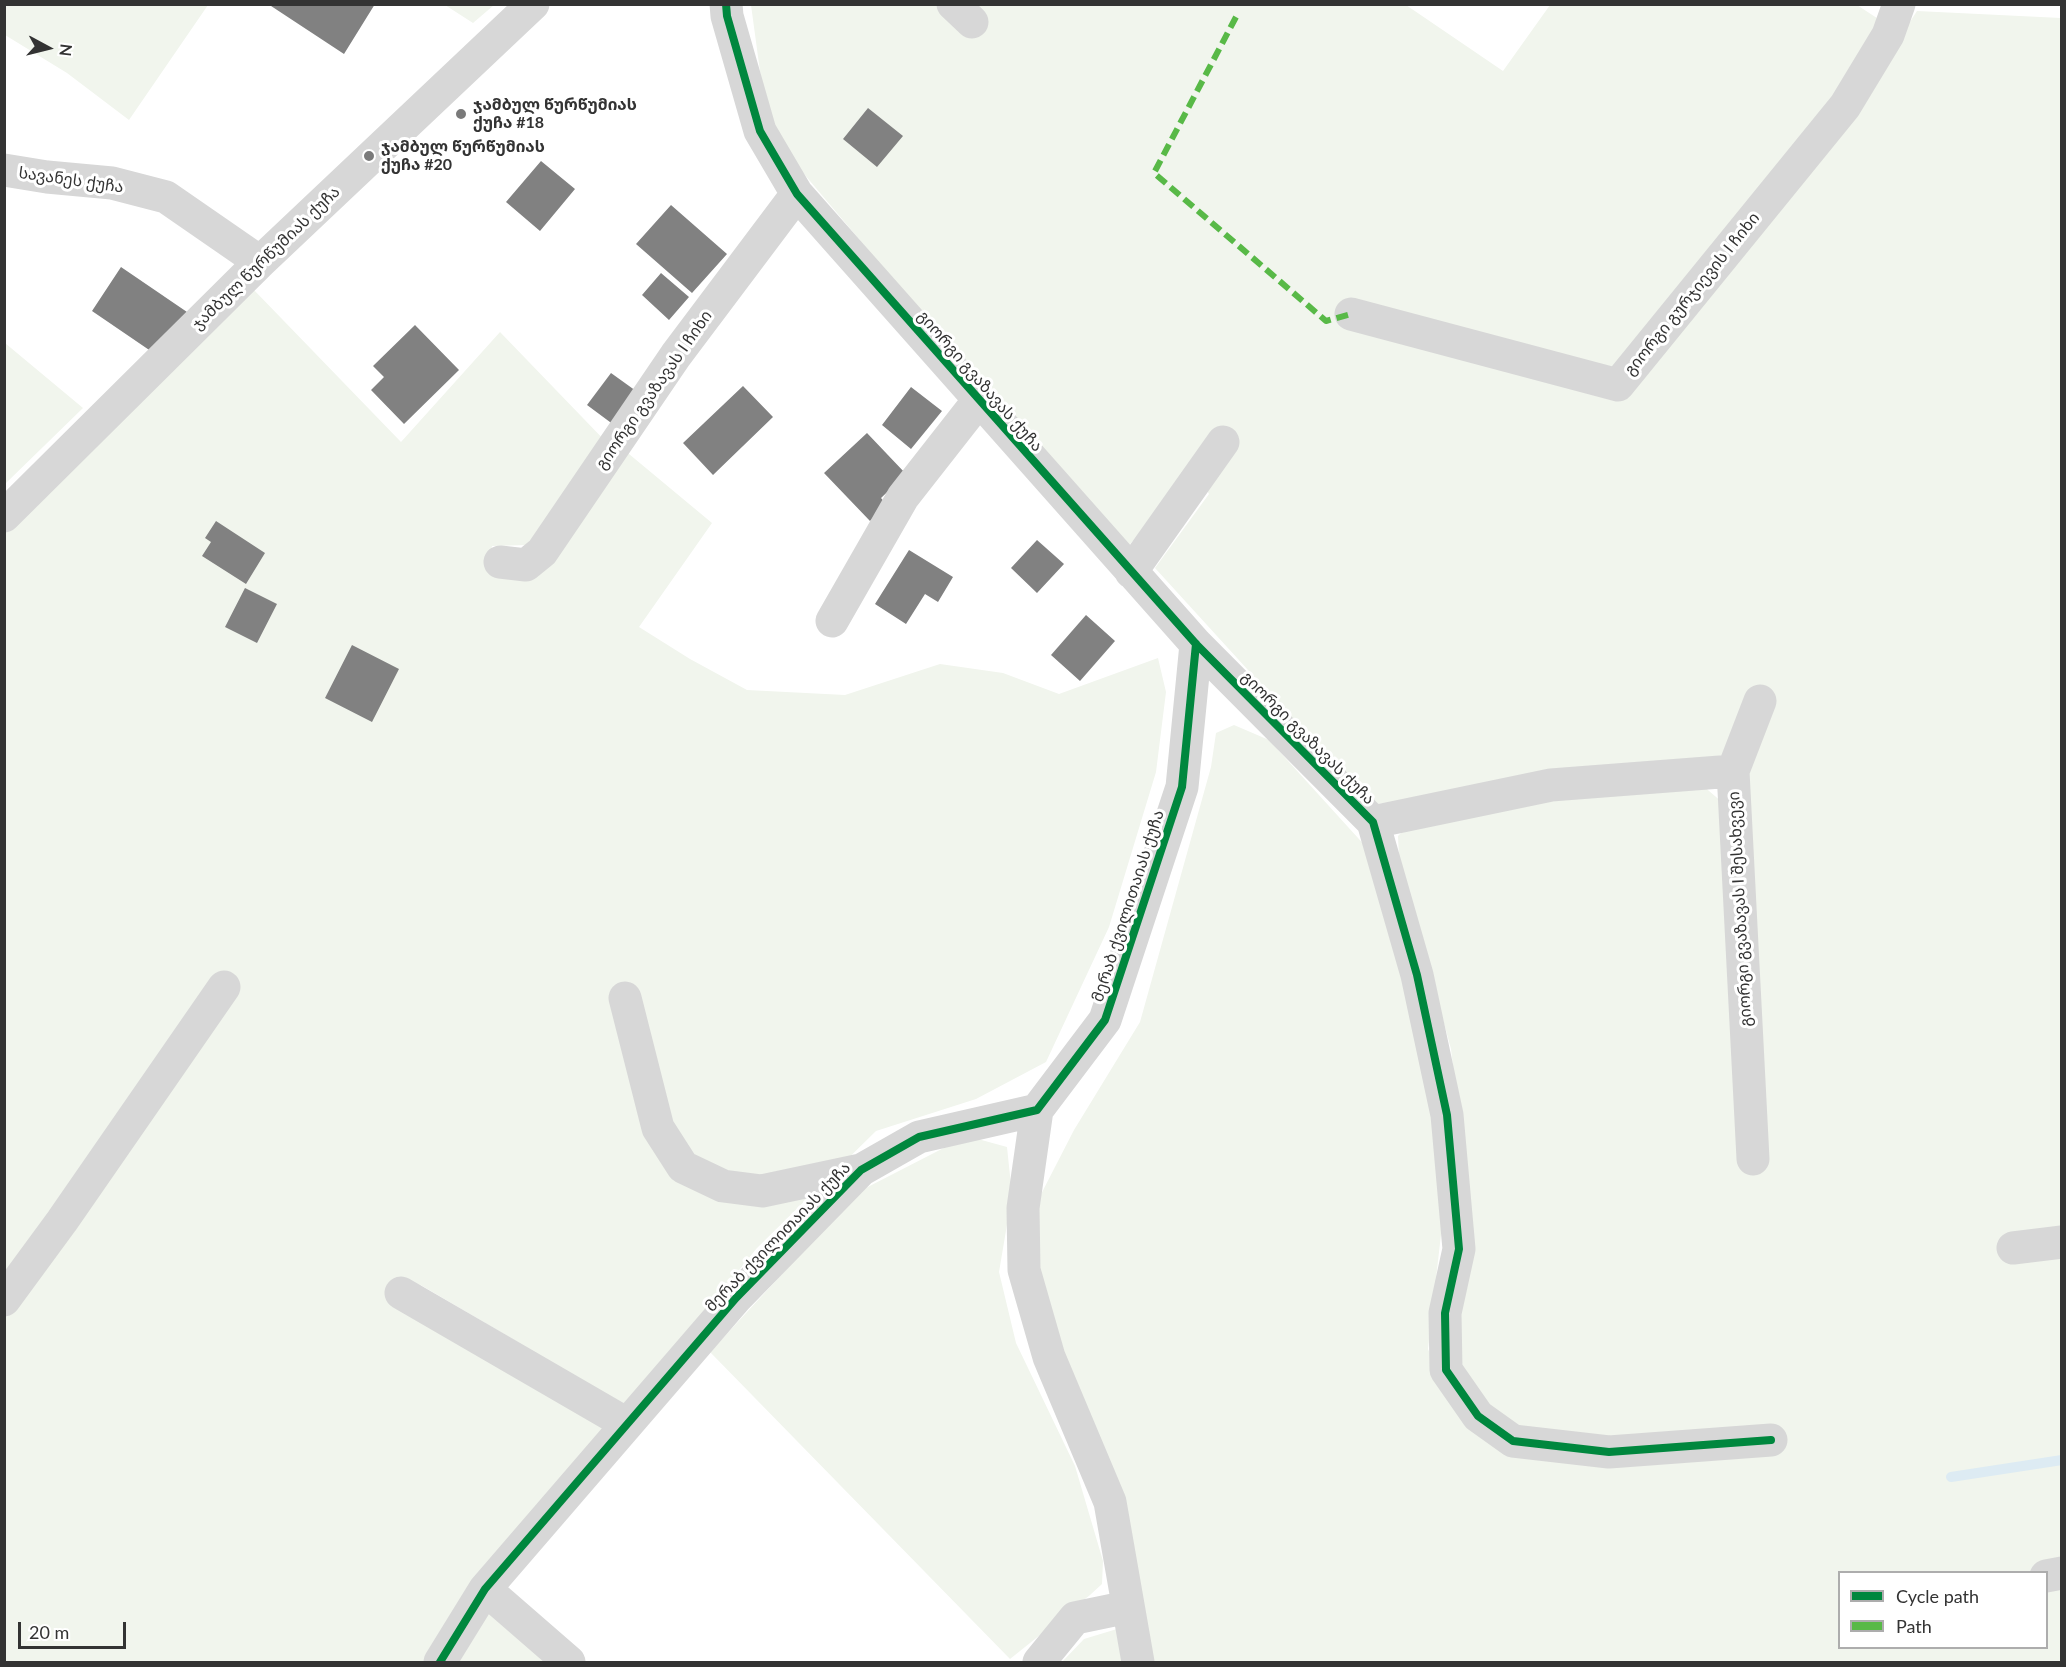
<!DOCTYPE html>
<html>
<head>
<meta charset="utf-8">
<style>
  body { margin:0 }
  #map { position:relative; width:2066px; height:1667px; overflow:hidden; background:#fff; font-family:Lato,sans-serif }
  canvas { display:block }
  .frame { position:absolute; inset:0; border:6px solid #333; pointer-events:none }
  .legend { position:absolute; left:1838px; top:1571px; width:210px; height:78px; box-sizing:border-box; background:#fff; border:2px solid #adadad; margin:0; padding:8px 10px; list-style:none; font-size:18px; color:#333 }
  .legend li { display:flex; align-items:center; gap:12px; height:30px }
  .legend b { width:30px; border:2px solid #adadad }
  .north { position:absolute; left:18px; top:18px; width:60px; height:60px; -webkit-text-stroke:4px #fff; paint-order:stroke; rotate:97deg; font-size:16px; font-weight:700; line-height:24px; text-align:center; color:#333 }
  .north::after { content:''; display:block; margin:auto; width:21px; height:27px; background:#333; clip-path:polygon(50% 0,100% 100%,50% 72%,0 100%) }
  .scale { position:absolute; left:18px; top:1622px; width:108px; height:27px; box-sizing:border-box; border:3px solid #333; border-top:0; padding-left:8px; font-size:18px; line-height:21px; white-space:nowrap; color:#333; -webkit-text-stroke:4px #fff; paint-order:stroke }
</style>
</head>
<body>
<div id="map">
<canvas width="2066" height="1667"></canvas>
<div class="frame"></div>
<ul class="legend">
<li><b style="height:8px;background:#00873e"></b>Cycle path</li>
<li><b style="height:8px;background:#58b947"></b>Path</li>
</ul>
<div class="north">N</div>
<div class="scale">20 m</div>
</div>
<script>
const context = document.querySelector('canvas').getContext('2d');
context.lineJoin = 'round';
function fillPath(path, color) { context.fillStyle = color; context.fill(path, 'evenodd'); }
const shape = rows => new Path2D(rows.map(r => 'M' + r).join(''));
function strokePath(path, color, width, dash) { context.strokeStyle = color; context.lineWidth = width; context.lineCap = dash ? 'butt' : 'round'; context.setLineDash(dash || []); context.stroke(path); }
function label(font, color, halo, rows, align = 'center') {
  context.font = font + ' Lato,"Noto Sans Georgian",sans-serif'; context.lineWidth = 6; context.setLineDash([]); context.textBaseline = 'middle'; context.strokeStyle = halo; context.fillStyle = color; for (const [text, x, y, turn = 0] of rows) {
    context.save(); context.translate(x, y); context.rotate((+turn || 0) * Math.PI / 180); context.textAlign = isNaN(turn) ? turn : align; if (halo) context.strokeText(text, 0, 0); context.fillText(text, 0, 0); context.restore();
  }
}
fillPath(shape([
  [4,5,5,4,208,5,129,120,67,73,5,35],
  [445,5,494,5,473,23],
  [751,5,1406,5,1503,71,1550,5,1857,5,1886,24,1619,398,1878,71,1917,11,2061,18,2061,1662,1151,1662,1081,1400,1042,1290,1032,1243,1037,1202,1074,1130,1140,1022,1211,767,1216,733,1234,725,1269,740,1368,849,1420,1031,1444,1208,1428,1349,1446,1392,1458,1364,1458,1313,1471,1220,1451,1049,1399,857,1398,836,1414,820,1529,798,1701,784,1723,803,1745,777,1763,738,1737,728,1725,764,1482,789,1371,805,1155,568,1209,494,1195,471,1123,552,799,168,765,108],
  [1840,1572,2046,1572,2046,1648,1840,1648],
  [253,289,401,442,500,332,610,446,527,545,492,546,489,568,519,576,623,449,712,523,639,627,690,659,747,690,845,695,940,664,1003,673,1059,694,1158,658,1166,692,1156,772,1109,927,1046,1062,976,1099,876,1131,757,1248,628,1407,419,1284,604,1427,472,1580,423,1662,5,1662,4,1318,16,1303,4,1292,4,534],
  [5,343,83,408,5,484],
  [967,1136,1007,1147,1012,1195,999,1272,1016,1343,1075,1466,1103,1561,1102,1584,1090,1595,1010,1659,710,1352,858,1192],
  [489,1608,552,1662,455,1662],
  [1117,1629,1123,1662,1062,1662,1084,1639]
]), '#f1f5ed');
strokePath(shape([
  [1951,1477,2062,1460]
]), '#ddebf3', 10);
fillPath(shape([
  [268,4,375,4,344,54],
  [868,108,903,136,877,167,843,139],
  [541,161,575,189,540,231,506,202],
  [671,205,727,254,692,293,636,244],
  [121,267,187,312,158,356,92,311],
  [661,273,689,297,669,320,642,295],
  [415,325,459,370,404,424,371,390,384,377,373,366],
  [611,373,643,396,618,428,587,405],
  [743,386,773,417,713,475,683,443],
  [911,387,942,411,911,449,882,425],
  [867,433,906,474,881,498,887,505,870,521,824,473],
  [216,521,265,553,246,584,202,556,211,542,205,538],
  [1037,540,1064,564,1037,593,1011,568],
  [909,550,953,577,938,602,925,594,906,624,875,604],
  [245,588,277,604,257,643,225,627],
  [1086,615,1115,641,1080,681,1051,655],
  [352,645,399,669,372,722,325,698]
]), '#818181');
strokePath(shape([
  [726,4,727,16,760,131,797,194,1196,644,1373,822,1417,975,1447,1115,1459,1249,1445,1313,1446,1370,1478,1416,1513,1441,1609,1452,1771,1440],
  [953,4,972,22],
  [4,170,47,177,112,183,166,197,260,262],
  [1351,314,1618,385,1845,106,1888,35,1899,4],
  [4,516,260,262,533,4],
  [500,562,526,565,542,552,676,355,797,194],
  [1131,572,1223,442],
  [832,621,903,497,979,400],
  [1733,771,1760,701],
  [1373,822,1551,785,1733,771,1753,1159],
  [625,998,658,1128,683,1167,723,1186,762,1191,861,1170],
  [1037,1110,1023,1208,1024,1270,1049,1357,1110,1502,1138,1662],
  [2013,1248,2062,1242],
  [401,1293,627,1424],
  [4,1300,62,1221,224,987],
  [2046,1576,2062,1573],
  [485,1589,569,1662],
  [440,1662,485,1589,736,1298,861,1170,919,1137,1037,1110,1105,1020,1182,787,1196,644],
  [1039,1662,1075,1618,1128,1607]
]), '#d7d7d7', 33);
strokePath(shape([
  [1236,17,1154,173,1326,321,1351,314]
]), '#58b947', 6, [12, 6]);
strokePath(shape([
  [726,4,727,16,760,131,797,194,1196,644,1373,822,1417,975,1447,1115,1459,1249,1445,1313,1446,1370,1478,1416,1513,1441,1609,1452,1771,1440],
  [440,1662,485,1589,736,1298,861,1170,919,1137,1037,1110,1105,1020,1182,787,1196,644]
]), '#00873e', 8);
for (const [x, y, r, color] of [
  [461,114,6,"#7a7a7a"],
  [369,156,6,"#7a7a7a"]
]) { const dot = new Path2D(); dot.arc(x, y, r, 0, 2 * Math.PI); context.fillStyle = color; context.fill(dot); strokePath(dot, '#fff', 2); }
label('bold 16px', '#333', '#fff', [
  ["ჯამბულ წურწუმიას",473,105],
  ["ქუჩა #18",473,123],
  ["ჯამბულ წურწუმიას",381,147],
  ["ქუჩა #20",381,165]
], 'left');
label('16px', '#333', '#fff', [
  ["სავანეს ქუჩა",71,180,8],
  ["ჯამბულ წურწუმიას ქუჩა",266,258,-44],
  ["გიორგი გურჯიევის I ჩიხი",1692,294,-51],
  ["გიორგი გვაზავას ქუჩა",980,381,49],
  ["გიორგი გვაზავას I ჩიხი",654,390,-55],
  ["გიორგი გვაზავას ქუჩა",1308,738,45],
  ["მერაბ ქვილითაიას ქუჩა",1128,906,-72],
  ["გიორგი გვაზავას I შესახვევი",1740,909,-93],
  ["მერაბ ქვილითაიას ქუჩა",778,1237,-46]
]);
</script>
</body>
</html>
